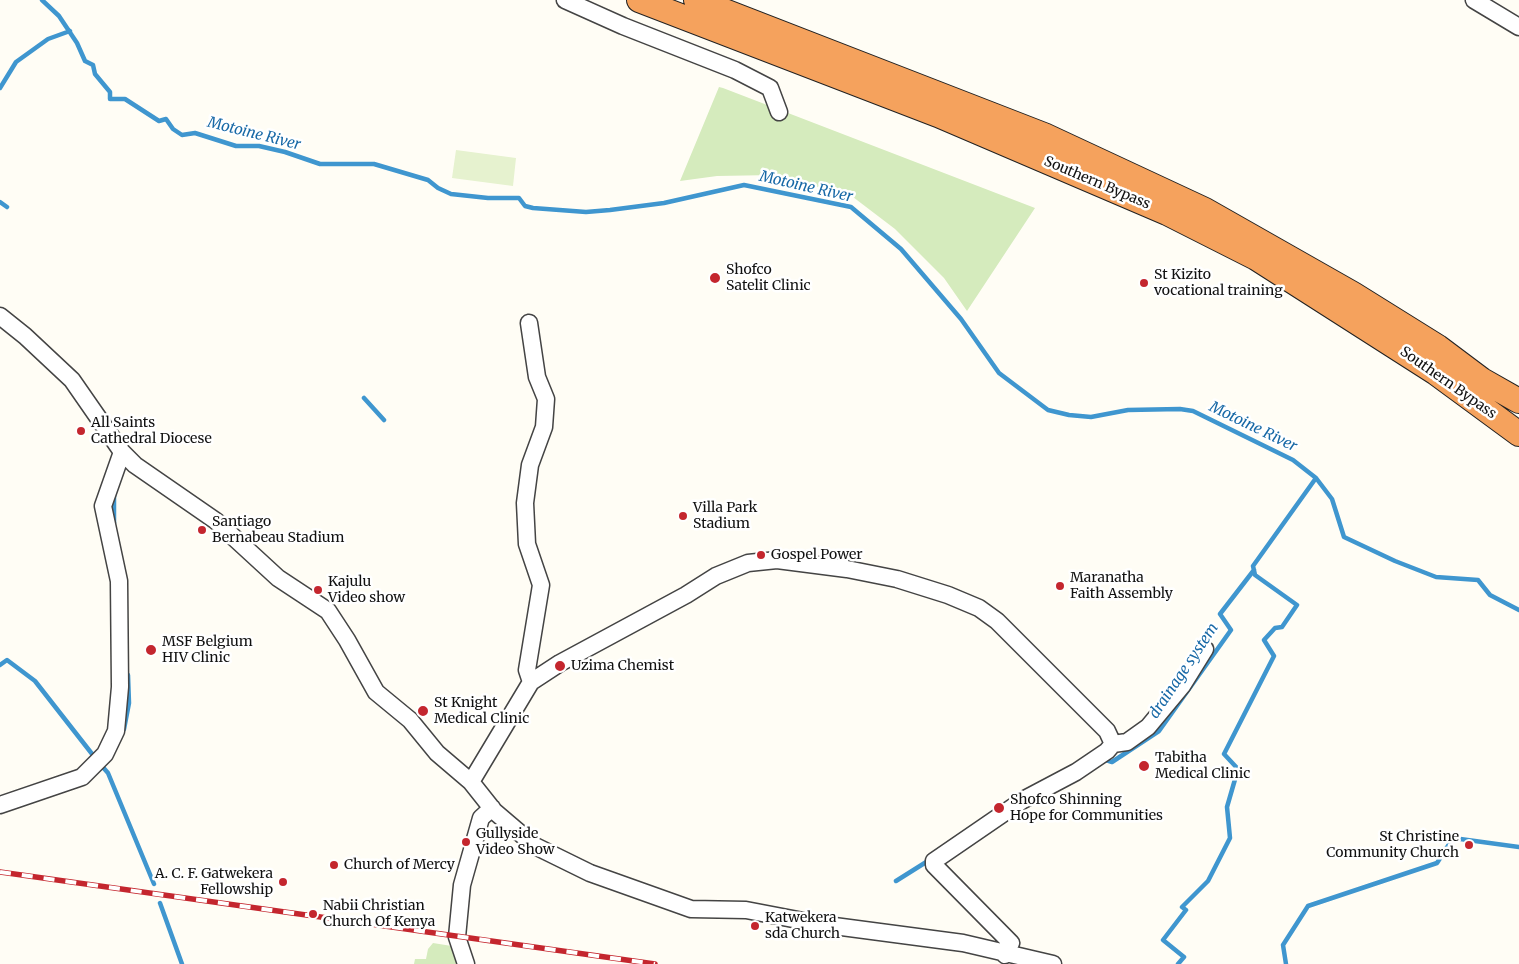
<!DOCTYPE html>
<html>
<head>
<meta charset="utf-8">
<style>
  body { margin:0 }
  canvas { display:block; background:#fffdf5 }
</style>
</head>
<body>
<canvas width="1519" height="964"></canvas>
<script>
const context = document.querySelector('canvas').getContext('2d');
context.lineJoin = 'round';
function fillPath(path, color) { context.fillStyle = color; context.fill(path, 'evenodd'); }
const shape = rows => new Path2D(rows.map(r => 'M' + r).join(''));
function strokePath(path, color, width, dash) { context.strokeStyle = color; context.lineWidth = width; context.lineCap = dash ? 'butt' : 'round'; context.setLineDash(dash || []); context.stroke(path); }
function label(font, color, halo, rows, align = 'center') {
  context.font = font + ' Merriweather,serif'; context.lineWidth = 5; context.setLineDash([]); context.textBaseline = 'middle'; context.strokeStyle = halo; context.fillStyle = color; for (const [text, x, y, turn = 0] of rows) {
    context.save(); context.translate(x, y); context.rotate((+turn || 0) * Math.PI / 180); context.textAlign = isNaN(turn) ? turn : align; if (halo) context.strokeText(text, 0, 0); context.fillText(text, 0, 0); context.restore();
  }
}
fillPath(shape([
  [719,87,723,88,1035,208,967,311,944,278,895,229,853,197,774,175,717,176,680,181],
  [433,943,464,948,475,964,414,964,415,959,426,959,428,949]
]), '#d5ebbd');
fillPath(shape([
  [456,150,516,158,513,186,452,178]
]), '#e6f2cf');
strokePath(shape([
  [42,0,59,16,77,43,85,61,93,65,95,74,110,92,110,99,125,99,159,121,166,119,173,129,182,135,195,133,236,146,259,146,285,152,320,164,374,164,428,180,438,188,451,194,488,198,519,198,525,206,533,208,586,212,610,210,664,203,744,185,851,207,901,249,961,319,999,373,1048,410,1069,415,1091,417,1128,410,1180,409,1193,411,1293,460,1316,478,1332,499,1344,537,1395,561,1436,577,1478,580,1490,595,1519,610],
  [0,88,16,62,48,39,70,31],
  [0,202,7,207],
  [364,398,384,420],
  [114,523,114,495],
  [0,665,7,660,35,681,96,759],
  [124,729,129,703,128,675],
  [1103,759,1112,762,1159,731,1231,630,1220,614,1254,570],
  [101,765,108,773,154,884],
  [896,881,931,859],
  [160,903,182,964],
  [1178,964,1184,957,1163,940,1186,910,1182,907,1208,881,1230,838,1227,807,1238,769,1224,754,1274,656,1264,640,1275,628,1282,627,1297,605,1255,575,1253,566,1316,478],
  [1286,964,1283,945,1308,906,1437,863,1453,838,1519,847]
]), '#3f96cf', 4.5);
const minor = shape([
  [565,0,623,26,735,70,770,88,779,112],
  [1474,0,1519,27],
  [0,316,25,336,72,380,122,452,135,465,216,521,278,578,328,611,347,640,376,692,410,720,437,753,471,782,494,811,535,846,590,873,691,909,746,910,819,924,963,943,1053,964],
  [529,323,537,377,546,399,544,427,530,465,525,503,527,544,541,585,527,670,531,682],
  [1113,744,1127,742,1148,727,1182,686,1205,649],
  [471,782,531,682,560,663,686,595,716,576,748,563,777,560,847,569,897,579,948,595,979,608,997,621,1107,731,1113,744,1107,751,1076,772,1023,800,934,861,934,865,1011,943,1005,955],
  [0,805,82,777,105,754,116,731,120,687,119,581,103,506,122,452],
  [466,964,457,937,462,885,481,818,492,808]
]);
const highway = shape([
  [639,0,938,115,1167,213,1256,258,1436,373,1519,434],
  [696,0,1044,135,1205,210,1353,294,1438,347,1482,380,1519,401]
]);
strokePath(minor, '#444', 19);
strokePath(highway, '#222', 26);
strokePath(minor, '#fff', 16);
strokePath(highway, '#f5a25d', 24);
const rail = shape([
  [0,872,655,964]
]);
strokePath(rail, '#c4262e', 5.5);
strokePath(rail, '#fff', 4, [11]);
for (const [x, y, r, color] of [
  [715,278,6,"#c4262e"],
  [1144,283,5,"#c4262e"],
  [81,431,5,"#c4262e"],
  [683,516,5,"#c4262e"],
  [202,530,5,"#c4262e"],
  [761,555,5,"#c4262e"],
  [1060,586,5,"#c4262e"],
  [318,590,5,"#c4262e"],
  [151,650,6,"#c4262e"],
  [560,666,6,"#c4262e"],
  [423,711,6,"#c4262e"],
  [1144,766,6,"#c4262e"],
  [999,808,6,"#c4262e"],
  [466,842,5,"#c4262e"],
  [1469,845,5,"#c4262e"],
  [334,865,5,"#c4262e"],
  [283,882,5,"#c4262e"],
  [313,914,5,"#c4262e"],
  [755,926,5,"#c4262e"]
]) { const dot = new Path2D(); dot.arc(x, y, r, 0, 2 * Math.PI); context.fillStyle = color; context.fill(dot); strokePath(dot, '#fff', 2); }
label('14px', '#111', '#fff', [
  ["Southern Bypass",1097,183,23],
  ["Southern Bypass",1448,383,35]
]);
label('14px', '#111', '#fff', [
  ["Shofco",726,270],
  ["Satelit Clinic",726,286],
  ["St Kizito",1154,275],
  ["vocational training",1154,291],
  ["All Saints",91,423],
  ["Cathedral Diocese",91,439],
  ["Villa Park",693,508],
  ["Stadium",693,524],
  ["Santiago",212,522],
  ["Bernabeau Stadium",212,538],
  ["Gospel Power",771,555],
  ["Maranatha",1070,578],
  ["Faith Assembly",1070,594],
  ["Kajulu",328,582],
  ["Video show",328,598],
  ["MSF Belgium",162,642],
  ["HIV Clinic",162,658],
  ["Uzima Chemist",571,666],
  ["St Knight",434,703],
  ["Medical Clinic",434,719],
  ["Tabitha",1155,758],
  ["Medical Clinic",1155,774],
  ["Shofco Shinning",1010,800],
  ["Hope for Communities",1010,816],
  ["Gullyside",476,834],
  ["Video Show",476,850],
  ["St Christine",1459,837,"right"],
  ["Community Church",1459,853,"right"],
  ["Church of Mercy",344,865],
  ["A. C. F. Gatwekera",273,874,"right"],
  ["Fellowship",273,890,"right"],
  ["Nabii Christian",323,906],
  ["Church Of Kenya",323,922],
  ["Katwekera",765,918],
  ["sda Church",765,934]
], 'left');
label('italic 15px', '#1768a6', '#fff', [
  ["Motoine River",254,134,14],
  ["Motoine River",806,187,13],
  ["Motoine River",1253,427,26],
  ["drainage system",1184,671,-56]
]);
</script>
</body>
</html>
